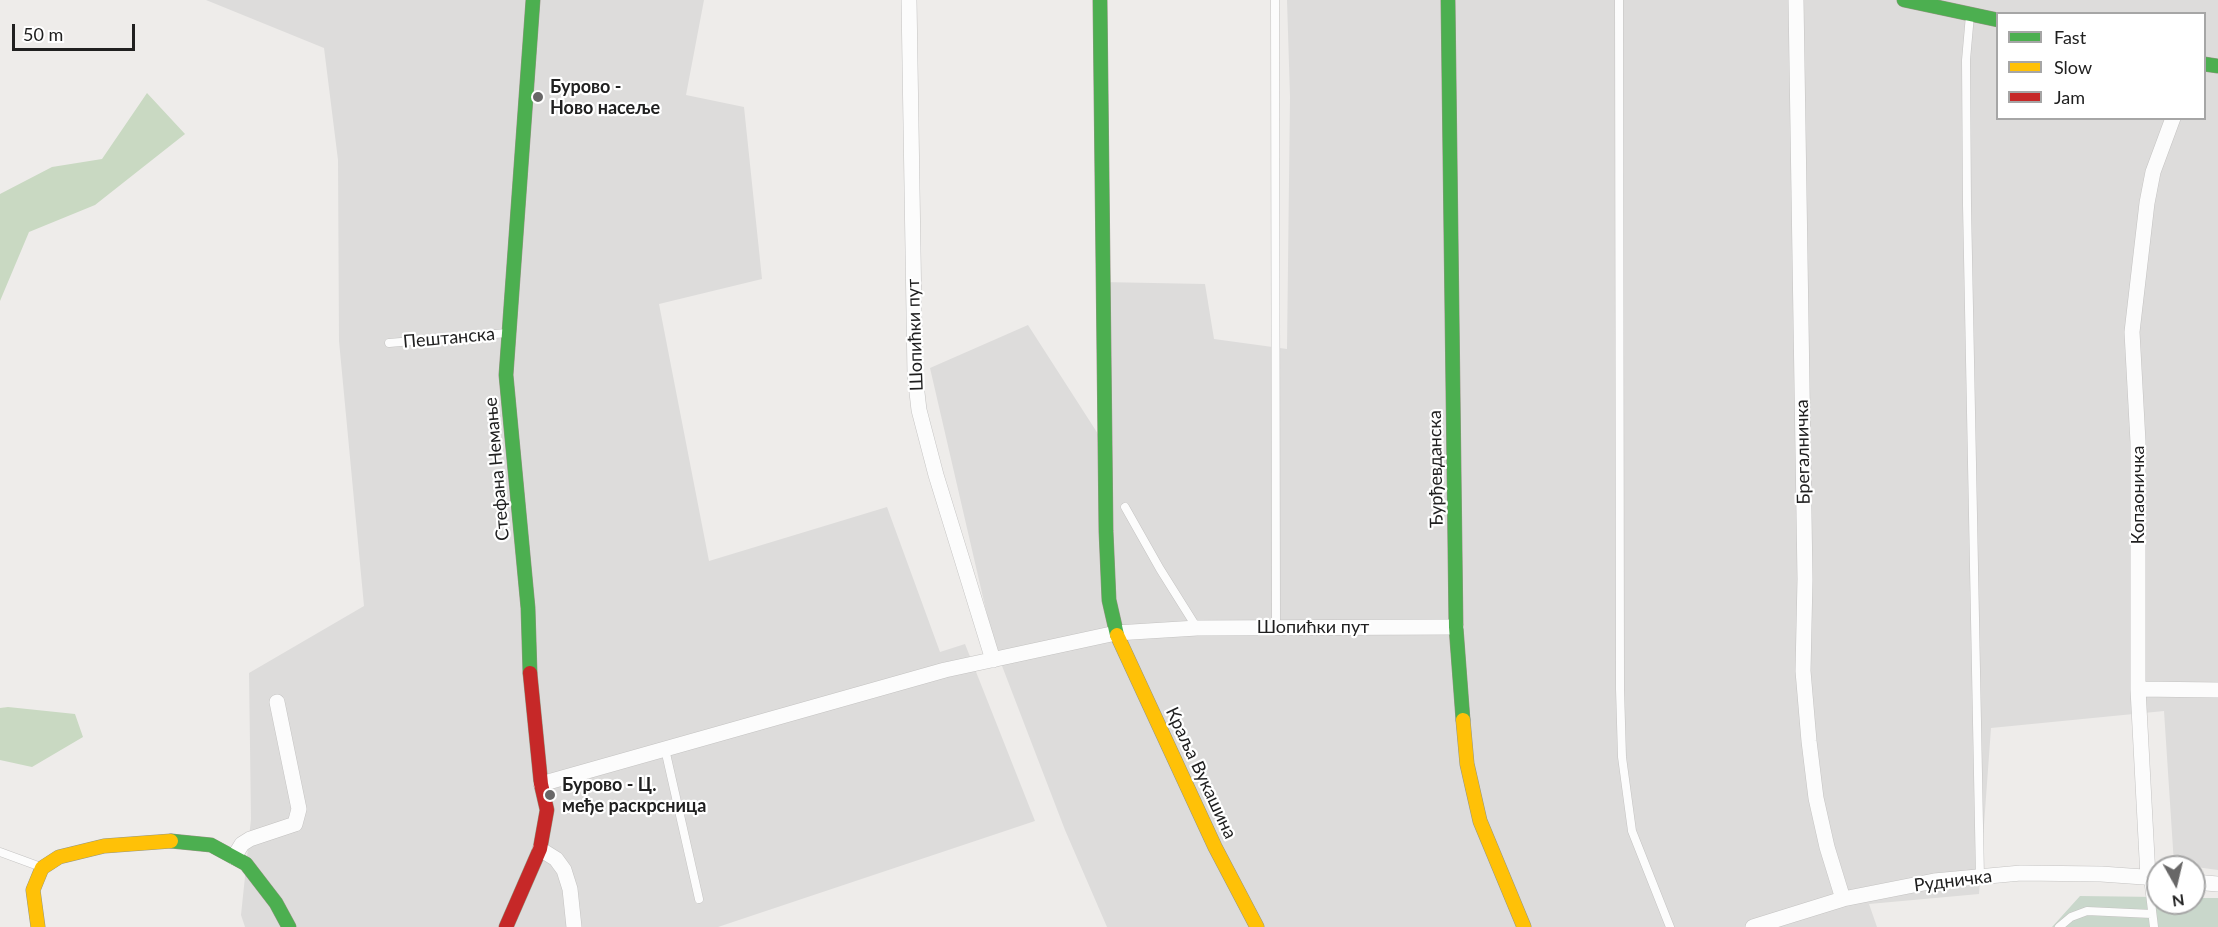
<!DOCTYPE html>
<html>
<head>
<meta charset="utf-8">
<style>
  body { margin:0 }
  #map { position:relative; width:2218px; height:927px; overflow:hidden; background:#eeecea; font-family:Lato,sans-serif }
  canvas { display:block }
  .legend { position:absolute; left:1996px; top:12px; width:210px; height:108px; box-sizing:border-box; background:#fff; border:2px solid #a6a6a6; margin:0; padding:8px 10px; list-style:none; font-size:18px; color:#202020 }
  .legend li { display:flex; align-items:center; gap:12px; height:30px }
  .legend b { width:30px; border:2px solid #a6a6a6 }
  .north { position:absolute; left:2146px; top:855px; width:60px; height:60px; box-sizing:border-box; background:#fff; border:2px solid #a6a6a6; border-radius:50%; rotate:172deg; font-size:16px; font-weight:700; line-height:24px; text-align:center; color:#202020 }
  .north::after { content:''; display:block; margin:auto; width:21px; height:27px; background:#686767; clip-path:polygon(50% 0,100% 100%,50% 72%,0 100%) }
  .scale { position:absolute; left:12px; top:24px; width:123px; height:27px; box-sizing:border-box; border:3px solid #202020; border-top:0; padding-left:8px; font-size:18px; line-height:21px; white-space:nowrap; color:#202020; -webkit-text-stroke:4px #fff; paint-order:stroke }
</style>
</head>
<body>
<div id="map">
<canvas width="2218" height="927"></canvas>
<ul class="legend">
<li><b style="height:8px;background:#4caf50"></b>Fast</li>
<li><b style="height:8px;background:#ffc107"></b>Slow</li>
<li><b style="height:8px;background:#c62828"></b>Jam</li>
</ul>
<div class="north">N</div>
<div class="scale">50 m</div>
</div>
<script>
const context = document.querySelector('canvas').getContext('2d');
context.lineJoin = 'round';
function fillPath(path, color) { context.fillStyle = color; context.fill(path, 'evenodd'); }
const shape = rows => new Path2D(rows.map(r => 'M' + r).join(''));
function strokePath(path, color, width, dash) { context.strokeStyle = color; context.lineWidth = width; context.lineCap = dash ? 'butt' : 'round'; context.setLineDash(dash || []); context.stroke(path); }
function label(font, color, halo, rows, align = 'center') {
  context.font = font + ' Lato,sans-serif'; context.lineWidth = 4.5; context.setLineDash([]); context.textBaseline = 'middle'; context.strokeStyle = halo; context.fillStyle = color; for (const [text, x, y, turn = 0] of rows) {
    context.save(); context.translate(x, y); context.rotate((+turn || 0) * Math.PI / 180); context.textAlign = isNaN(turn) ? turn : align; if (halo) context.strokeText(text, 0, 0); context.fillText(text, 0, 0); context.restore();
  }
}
fillPath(shape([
  [206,0,704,0,686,95,744,107,762,279,659,304,709,561,887,507,940,652,965,644,1035,821,718,927,245,927,241,915,251,819,249,673,364,606,339,341,338,160,324,48],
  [1287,0,2218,0,2218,870,2174,864,2164,711,1991,728,1979,894,1869,904,1877,927,1107,927,1065,830,994,645,930,368,1028,325,1100,437,1101,282,1205,284,1214,339,1287,349,1290,97],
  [1998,14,2204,14,2204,118,1998,118]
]), '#dddcdb');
fillPath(shape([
  [147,93,185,134,95,205,29,232,0,301,0,194,52,167,102,159],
  [8,707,75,714,83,737,32,767,0,760,0,708]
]), '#c9d9c2');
fillPath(shape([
  [2080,896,2158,897,2158,903,2194,903,2194,898,2218,898,2218,927,2052,927]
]), '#c9d7cb');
const lane = shape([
  [1275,0,1276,627],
  [1619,0,1620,689,1622,757,1632,831,1670,927],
  [1970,15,1966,60,1967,205,1980,877],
  [389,343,507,333],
  [1125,507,1160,569,1197,628],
  [665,749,699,899],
  [0,852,41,867],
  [2148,877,2154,927],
  [2059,927,2071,917,2087,911,2152,914]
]);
const street = shape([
  [909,0,915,375,919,410,936,475,993,660],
  [1796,0,1805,579,1803,671,1809,741,1816,798,1827,847,1843,899],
  [2138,689,2218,690],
  [541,784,945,670,1116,633,1197,628,1456,627],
  [540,849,556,859,564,870,570,889,574,927],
  [234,857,242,844,250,839,295,824,299,809,277,702],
  [2148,877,2138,689,2138,442,2132,332,2147,203,2153,172,2173,118],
  [2194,882,2218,884],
  [1753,927,1843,899,1934,881,2021,873,2101,874,2158,878]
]);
const fast = shape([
  [1100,0,1106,531,1109,600,1117,635],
  [1448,0,1456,627,1463,720],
  [1904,0,1998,20],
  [2204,64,2218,66],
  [530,673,528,608,506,375,533,0],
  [171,841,211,845,246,864,276,903,289,927]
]);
const slow = shape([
  [1117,635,1215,847,1257,927],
  [1463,720,1467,764,1480,821,1524,927],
  [38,927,33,890,42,868,59,857,104,846,171,841]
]);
const jam = shape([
  [506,927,540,849,547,810,541,784,530,673]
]);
strokePath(lane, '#c4c3c2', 9);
strokePath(street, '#c4c3c2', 16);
strokePath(fast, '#949683', 15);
strokePath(slow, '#949683', 15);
strokePath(jam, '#949683', 15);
strokePath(lane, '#fcfcfc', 8);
strokePath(street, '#fcfcfc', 15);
strokePath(fast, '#4caf50', 14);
strokePath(slow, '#ffc107', 14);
strokePath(jam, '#c62828', 14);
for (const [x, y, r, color] of [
  [538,97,6,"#686767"],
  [550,795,6,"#686767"]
]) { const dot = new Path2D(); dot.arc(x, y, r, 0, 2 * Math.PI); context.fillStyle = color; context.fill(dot); strokePath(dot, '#fff', 2); }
label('bold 18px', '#202020', '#fff', [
  ["Бурово -",550,87],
  ["Ново насеље",550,108],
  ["Бурово - Ц.",562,785],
  ["међе раскрсница",562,806]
], 'left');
label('18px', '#202020', '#fff', [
  ["Шопићки пут",915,335,-92],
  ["Пештанска",449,338,-5],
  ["Брегалничка",1803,452,-91],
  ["Стефана Немање",497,469,-95],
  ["Ђурђевданска",1436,469,-91],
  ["Копаоничка",2138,495,-90],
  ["Шопићки пут",1313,627],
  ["Краља Вукашина",1201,773,65],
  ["Рудничка",1953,881,-7]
]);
</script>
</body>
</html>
